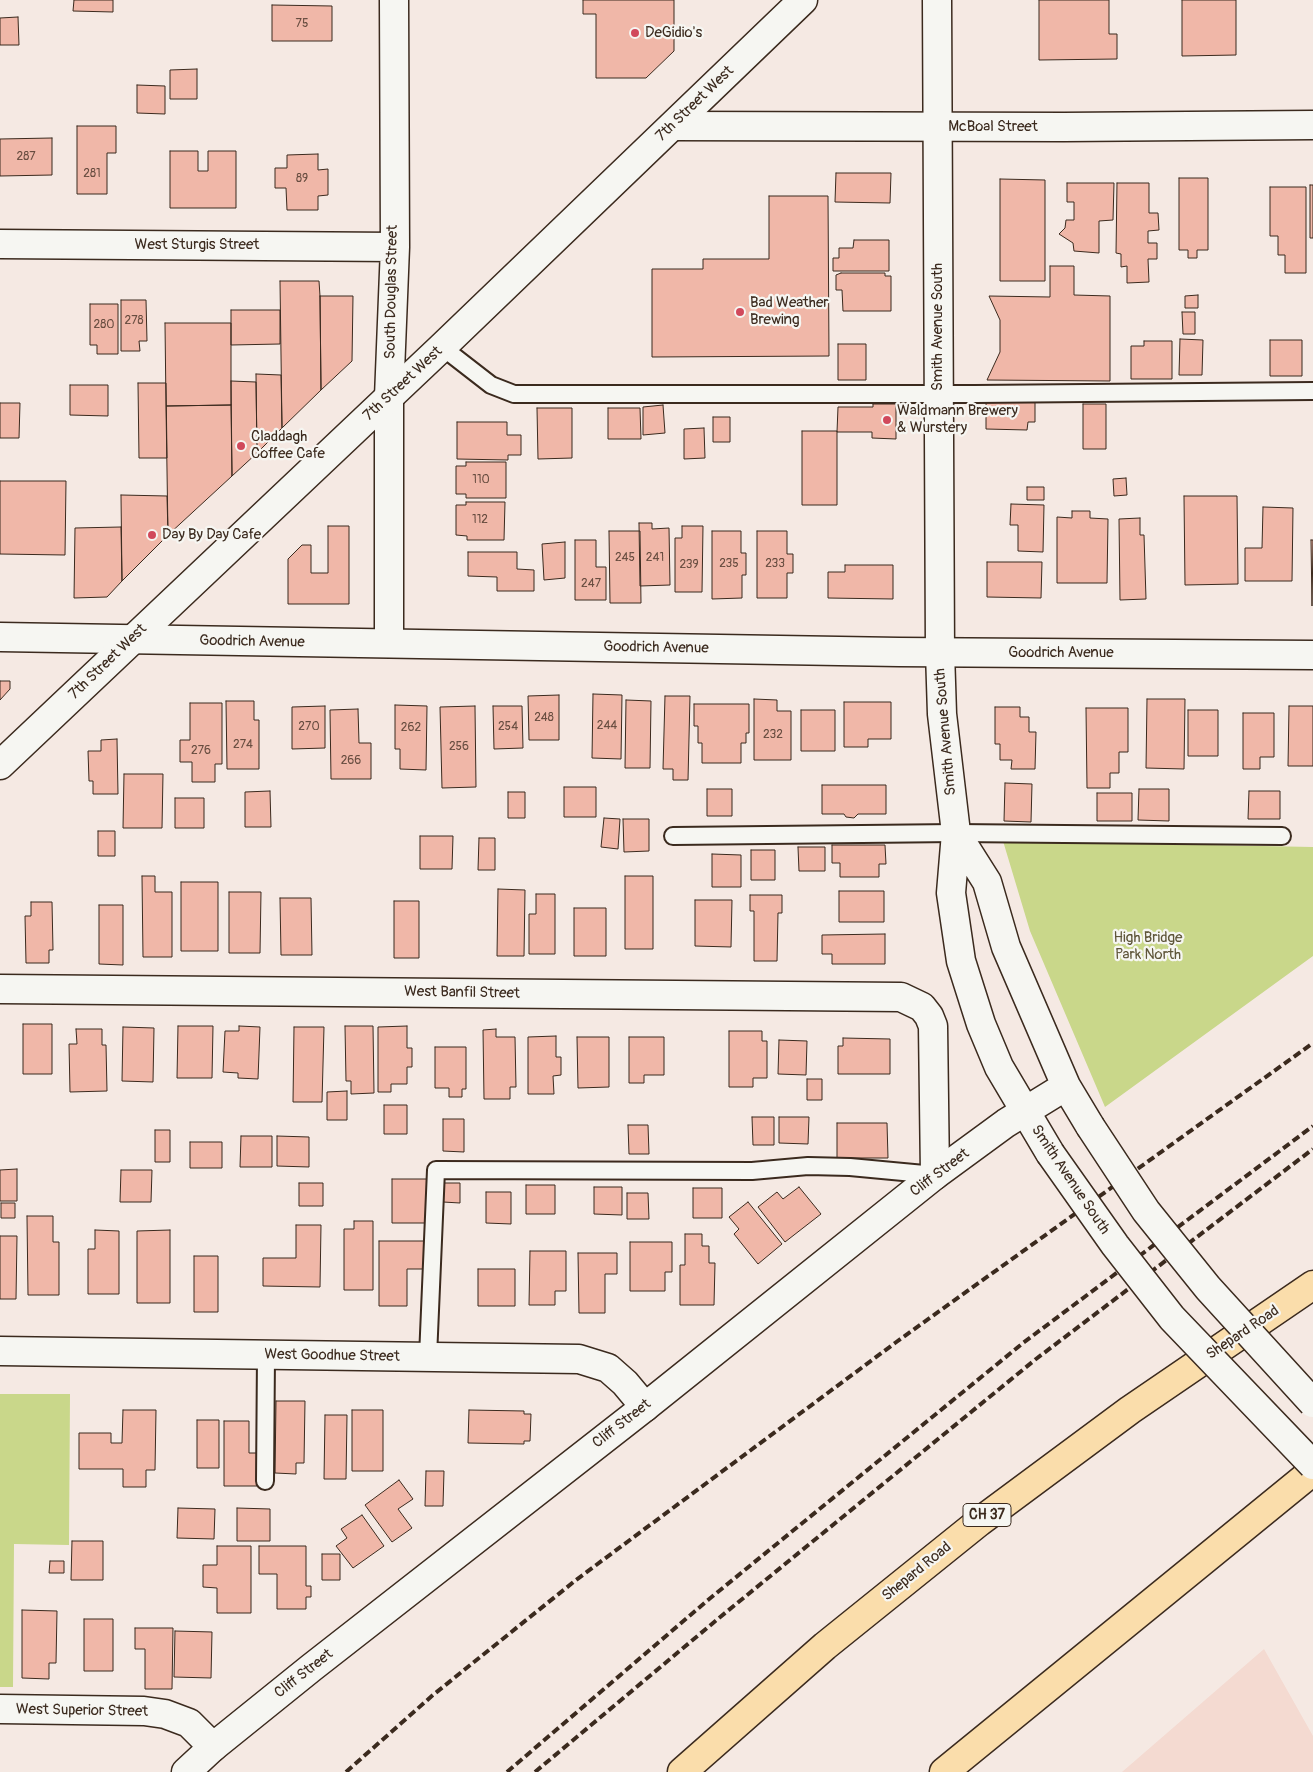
<!DOCTYPE html>
<html>
<head>
<meta charset="utf-8">
<style>
  body { margin:0 }
  canvas { display:block; background:#f5e9e3 }
</style>
</head>
<body>
<canvas width="1313" height="1772"></canvas>
<script>
const context = document.querySelector('canvas').getContext('2d');
context.lineJoin = 'round';
function fillPath(path, color) { context.fillStyle = color; context.fill(path, 'evenodd'); }
const shape = rows => new Path2D(rows.map(r => 'M' + r).join(''));
function strokePath(path, color, width, dash) { context.strokeStyle = color; context.lineWidth = width; context.lineCap = dash ? 'butt' : 'round'; context.setLineDash(dash || []); context.stroke(path); }
function label(font, color, halo, rows, align = 'center') {
  context.font = font + ' Pangolin,sans-serif'; context.lineWidth = 4.5; context.setLineDash([]); context.textBaseline = 'middle'; context.strokeStyle = halo; context.fillStyle = color; for (const [text, x, y, turn = 0] of rows) {
    context.save(); context.translate(x, y); context.rotate((+turn || 0) * Math.PI / 180); context.textAlign = isNaN(turn) ? turn : align; if (halo) context.strokeText(text, 0, 0); context.fillText(text, 0, 0); context.restore();
  }
}
fillPath(shape([
  [1264,1649,1313,1736,1313,1772,1122,1772]
]), '#f4dad1');
fillPath(shape([
  [1003,841,1313,847,1313,956,1105,1107,1030,931],
  [0,1394,70,1394,69,1545,14,1544,13,1687,0,1687]
]), '#c9d78a');
const building = shape([
  [74,0,113,0,113,12,73,11,74,0],
  [583,0,674,0,674,51,646,78,596,78,596,14,583,14,583,0],
  [1039,0,1109,0,1109,34,1117,34,1117,59,1039,60,1039,0],
  [1182,0,1236,0,1236,55,1182,56,1182,0],
  [272,5,332,6,332,41,272,41,272,5],
  [18,17,19,45,0,45,0,18,18,17],
  [197,69,197,99,170,99,170,70,197,69],
  [137,85,165,86,165,114,137,113,137,85],
  [77,126,116,126,116,153,107,153,107,194,77,194,77,126],
  [52,138,52,175,0,176,0,139,52,138],
  [170,151,198,151,198,171,208,171,208,151,236,151,236,208,170,208,170,151],
  [318,154,318,170,328,169,328,195,318,196,318,210,287,210,286,188,275,188,275,168,287,168,287,155,318,154],
  [836,173,891,173,890,203,835,202,836,173],
  [1179,178,1208,178,1208,250,1197,250,1197,258,1188,258,1188,250,1179,250,1179,178],
  [1000,179,1045,180,1045,281,1000,281,1000,179],
  [1067,183,1114,183,1113,220,1099,221,1099,253,1074,251,1073,243,1059,234,1065,228,1066,220,1074,220,1074,202,1067,202,1067,183],
  [1117,183,1149,183,1149,213,1158,213,1159,230,1148,231,1148,243,1157,243,1157,259,1148,259,1149,282,1127,283,1127,266,1121,267,1121,254,1116,253,1117,183],
  [1310,185,1313,185,1313,238,1310,238,1310,185],
  [1270,187,1306,187,1306,273,1285,273,1285,255,1278,255,1278,236,1270,236,1270,187],
  [769,196,828,196,829,356,652,357,652,269,703,269,703,259,769,259,769,196],
  [854,240,889,240,889,271,833,271,833,258,839,258,839,248,853,248,854,240],
  [1050,266,1074,266,1074,295,1110,296,1110,381,987,380,1000,352,1000,320,989,296,1050,297,1050,266],
  [841,273,885,273,885,276,891,276,891,311,843,311,842,290,836,290,836,275,841,273],
  [280,281,319,281,320,296,321,390,282,428,280,281],
  [1198,295,1198,308,1185,308,1185,296,1198,295],
  [320,296,353,296,352,361,321,390,320,296],
  [121,300,146,300,147,341,139,341,140,351,121,351,121,300],
  [90,304,118,304,118,354,97,354,97,345,90,345,90,304],
  [231,310,280,310,280,344,231,345,231,310],
  [1182,312,1195,312,1195,334,1183,334,1182,312],
  [165,323,231,323,231,405,166,406,165,323],
  [1180,339,1203,340,1202,375,1179,375,1180,339],
  [1270,340,1302,340,1302,376,1270,376,1270,340],
  [1144,341,1172,341,1172,379,1131,379,1131,346,1144,346,1144,341],
  [838,344,866,344,866,380,838,380,838,344],
  [256,374,281,375,282,428,257,453,256,374],
  [231,381,256,382,257,453,232,476,231,381],
  [138,383,166,383,167,458,139,458,138,383],
  [70,385,108,385,108,416,70,415,70,385],
  [986,399,1035,400,1035,422,1028,422,1027,430,986,429,986,399],
  [0,403,20,403,19,438,0,438,0,403],
  [873,404,896,404,896,439,872,438,872,432,837,432,838,407,873,407,873,404],
  [1083,404,1106,404,1106,449,1083,449,1083,404],
  [231,405,232,476,168,535,166,406,231,405],
  [663,405,665,433,643,435,643,407,663,405],
  [537,408,572,408,572,458,538,459,537,408],
  [608,408,640,408,641,439,608,439,608,408],
  [713,417,730,417,730,442,713,442,713,417],
  [457,422,507,422,507,435,521,435,521,455,508,455,508,460,457,459,457,422],
  [704,428,705,458,684,459,684,429,704,428],
  [802,431,837,431,837,505,802,505,802,431],
  [466,462,506,462,506,498,466,498,466,494,456,494,456,466,466,466,466,462],
  [1126,478,1127,495,1114,496,1113,479,1126,478],
  [0,481,66,481,65,555,0,554,0,481],
  [1027,487,1044,487,1044,500,1027,500,1027,487],
  [121,495,167,496,168,535,122,581,121,495],
  [1184,496,1237,496,1238,584,1185,585,1184,496],
  [466,502,505,502,504,540,467,540,467,536,456,535,456,505,466,505,466,502],
  [1011,504,1044,505,1043,552,1018,551,1018,525,1010,525,1011,504],
  [1263,507,1293,508,1292,581,1245,581,1245,548,1262,548,1263,507],
  [1072,511,1090,511,1090,518,1108,519,1107,583,1057,583,1057,517,1072,518,1072,511],
  [1140,518,1140,535,1144,535,1146,599,1120,600,1119,519,1140,518],
  [639,523,652,523,652,529,669,528,670,585,640,586,639,523],
  [328,526,349,526,349,604,288,604,288,559,302,545,311,545,311,573,328,573,328,526],
  [682,526,703,526,702,592,675,592,675,538,682,538,682,526],
  [121,527,122,581,107,597,74,598,75,528,121,527],
  [609,531,640,531,641,603,610,603,609,531],
  [712,531,741,531,741,553,746,553,746,575,742,575,742,598,712,599,712,531],
  [757,531,787,531,787,554,793,554,793,573,787,573,787,598,757,598,757,531],
  [575,540,596,540,596,567,606,567,606,600,575,600,575,540],
  [1311,540,1313,540,1312,606,1311,540],
  [565,542,565,578,544,580,542,544,565,542],
  [468,552,517,552,517,569,534,570,534,591,497,591,497,577,468,576,468,552],
  [987,562,1042,562,1041,598,987,597,987,562],
  [845,565,893,565,893,599,828,598,828,572,845,572,845,565],
  [0,681,10,681,10,689,0,700,0,681],
  [593,694,622,695,621,759,592,758,593,694],
  [559,695,559,740,529,740,528,696,559,695],
  [665,696,690,696,688,780,673,780,673,769,663,769,665,696],
  [754,699,777,700,777,711,791,711,791,760,754,760,754,699],
  [1147,699,1185,699,1184,769,1146,768,1147,699],
  [626,700,651,701,650,768,625,768,626,700],
  [226,701,254,701,254,720,259,720,259,769,227,769,226,701],
  [844,702,891,702,891,739,868,739,868,747,844,747,844,702],
  [190,703,222,703,222,764,215,764,215,782,192,782,192,762,180,762,180,740,190,740,190,703],
  [694,704,749,704,749,733,746,733,746,743,741,743,741,763,702,763,702,743,698,743,698,726,694,726,694,704],
  [395,705,427,706,426,770,400,769,400,749,395,749,395,705],
  [325,706,325,748,292,749,292,707,325,706],
  [475,706,476,787,442,788,440,707,475,706],
  [493,706,522,706,523,748,494,749,493,706],
  [1289,706,1313,706,1313,766,1288,766,1289,706],
  [995,707,1020,707,1020,717,1029,717,1029,732,1036,732,1035,769,1011,769,1012,760,1000,760,1000,744,995,744,995,707],
  [1086,708,1128,708,1128,752,1119,752,1119,773,1110,773,1110,788,1087,788,1086,708],
  [358,709,359,743,371,743,371,779,331,779,330,710,358,709],
  [801,710,835,710,835,751,801,751,801,710],
  [1188,710,1218,710,1218,756,1188,756,1188,710],
  [1243,713,1274,713,1274,757,1260,757,1260,769,1243,769,1243,713],
  [117,739,118,794,93,794,93,781,89,781,88,751,101,751,101,740,117,739],
  [124,774,163,774,162,828,123,828,124,774],
  [1005,783,1032,784,1031,822,1004,821,1005,783],
  [822,785,886,785,886,814,858,814,854,818,846,817,844,814,822,814,822,785],
  [564,787,596,787,596,817,564,817,564,787],
  [707,789,732,789,732,816,707,816,707,789],
  [1139,789,1169,789,1169,821,1138,820,1139,789],
  [270,791,271,827,245,827,245,792,270,791],
  [1249,791,1280,791,1280,819,1248,819,1249,791],
  [508,792,525,792,525,818,508,818,508,792],
  [1097,793,1132,793,1132,821,1097,821,1097,793],
  [175,798,204,798,204,828,175,828,175,798],
  [604,818,620,819,618,849,601,847,604,818],
  [623,819,649,819,649,851,624,852,623,819],
  [98,831,115,831,115,856,98,856,98,831],
  [420,836,453,836,452,869,420,869,420,836],
  [479,838,495,838,495,870,478,870,479,838],
  [832,845,885,845,886,864,879,864,879,877,840,877,840,863,832,863,832,845],
  [798,847,825,847,825,871,799,871,798,847],
  [751,850,775,850,775,880,751,880,751,850],
  [712,854,741,855,741,887,712,887,712,854],
  [142,876,155,876,155,892,172,892,172,957,143,957,142,876],
  [625,876,653,876,653,949,625,949,625,876],
  [181,882,218,882,218,951,181,951,181,882],
  [498,889,525,890,524,956,497,956,498,889],
  [839,891,884,891,884,922,839,922,839,891],
  [229,892,261,892,260,953,229,953,229,892],
  [536,894,555,894,555,954,529,954,529,914,536,914,536,894],
  [750,895,782,895,782,913,778,913,777,961,754,961,754,911,750,911,750,895],
  [280,898,311,898,312,955,281,955,280,898],
  [695,900,732,900,731,947,695,946,695,900],
  [394,901,419,901,419,958,394,958,394,901],
  [31,902,52,902,53,950,49,950,49,963,26,963,25,916,31,916,31,902],
  [99,905,123,905,123,965,99,964,99,905],
  [574,908,606,908,606,956,574,956,574,908],
  [885,934,885,964,832,964,832,954,822,954,822,935,885,934],
  [23,1024,52,1024,52,1074,23,1074,23,1024],
  [178,1026,213,1026,212,1078,177,1078,178,1026],
  [239,1026,260,1027,258,1079,238,1078,238,1073,223,1072,225,1031,239,1031,239,1026],
  [345,1026,373,1026,374,1093,351,1094,351,1081,346,1081,345,1026],
  [407,1026,407,1048,412,1048,412,1067,407,1067,407,1084,391,1084,391,1092,378,1092,378,1027,407,1026],
  [123,1027,154,1028,153,1082,122,1081,123,1027],
  [294,1027,324,1027,322,1102,293,1102,294,1027],
  [76,1029,102,1029,102,1045,106,1045,107,1091,70,1092,69,1044,77,1044,76,1029],
  [496,1029,496,1037,515,1037,516,1087,510,1087,510,1099,484,1099,483,1030,496,1029],
  [729,1031,762,1031,762,1041,767,1041,767,1078,753,1078,753,1087,729,1087,729,1031],
  [556,1036,556,1057,561,1057,561,1075,553,1076,554,1094,528,1094,528,1037,556,1036],
  [577,1037,609,1037,609,1087,578,1088,577,1037],
  [629,1037,664,1037,664,1075,644,1075,644,1083,629,1083,629,1037],
  [843,1038,890,1039,890,1074,838,1074,838,1046,843,1046,843,1038],
  [779,1040,807,1041,806,1075,778,1074,779,1040],
  [435,1047,466,1047,466,1089,462,1089,462,1097,449,1097,449,1088,435,1088,435,1047],
  [807,1079,822,1079,822,1100,807,1100,807,1079],
  [347,1091,347,1120,327,1120,327,1092,347,1091],
  [384,1105,407,1105,407,1134,384,1134,384,1105],
  [752,1117,774,1117,774,1145,753,1145,752,1117],
  [779,1117,809,1117,808,1144,779,1143,779,1117],
  [443,1119,464,1119,464,1152,443,1151,443,1119],
  [837,1123,887,1123,888,1158,837,1158,837,1123],
  [628,1125,648,1125,649,1154,629,1154,628,1125],
  [155,1130,170,1130,170,1162,155,1162,155,1130],
  [241,1136,272,1136,272,1167,240,1167,241,1136],
  [277,1136,309,1137,309,1167,277,1166,277,1136],
  [190,1142,222,1142,222,1168,190,1168,190,1142],
  [17,1169,17,1201,0,1201,0,1170,17,1169],
  [121,1170,152,1170,151,1202,120,1202,121,1170],
  [392,1179,427,1179,428,1223,392,1223,392,1179],
  [299,1183,323,1183,323,1206,299,1206,299,1183],
  [444,1183,460,1183,460,1203,443,1202,444,1183],
  [526,1185,555,1185,555,1214,526,1214,526,1185],
  [594,1187,622,1187,622,1215,594,1214,594,1187],
  [799,1187,821,1214,785,1242,758,1207,777,1192,783,1199,799,1187],
  [693,1188,722,1188,722,1218,693,1218,693,1188],
  [486,1192,511,1192,511,1224,486,1223,486,1192],
  [627,1193,648,1193,649,1219,627,1219,627,1193],
  [748,1202,782,1244,758,1264,734,1234,739,1229,729,1217,748,1202],
  [1,1203,15,1203,15,1218,1,1218,1,1203],
  [27,1216,53,1216,53,1242,59,1242,59,1295,28,1295,27,1216],
  [354,1221,373,1221,373,1290,344,1290,344,1229,354,1229,354,1221],
  [296,1225,321,1225,320,1287,263,1286,263,1258,296,1258,296,1225],
  [95,1230,119,1231,119,1294,88,1294,88,1249,95,1249,95,1230],
  [170,1230,170,1303,137,1303,137,1231,170,1230],
  [685,1234,702,1234,702,1246,709,1246,709,1263,715,1263,714,1305,680,1305,680,1265,685,1265,685,1234],
  [0,1236,17,1236,16,1299,0,1299,0,1236],
  [379,1241,425,1241,424,1269,407,1269,407,1306,379,1306,379,1241],
  [630,1242,672,1242,672,1272,665,1272,665,1291,630,1291,630,1242],
  [530,1251,566,1251,566,1291,555,1291,555,1305,529,1305,530,1251],
  [578,1253,617,1253,617,1274,605,1274,605,1313,579,1313,578,1253],
  [194,1256,218,1256,218,1312,194,1312,194,1256],
  [478,1269,515,1269,515,1306,478,1306,478,1269],
  [276,1401,305,1401,304,1463,296,1463,296,1474,275,1473,276,1401],
  [123,1410,156,1410,155,1470,146,1470,146,1487,123,1487,123,1469,79,1469,79,1433,111,1433,111,1443,122,1443,123,1410],
  [352,1410,383,1410,383,1471,352,1471,352,1410],
  [469,1410,524,1411,524,1414,531,1414,530,1441,524,1441,524,1444,468,1443,469,1410],
  [325,1415,347,1415,346,1479,324,1479,325,1415],
  [197,1420,219,1420,219,1468,197,1468,197,1420],
  [224,1421,249,1421,249,1453,257,1453,257,1486,224,1486,224,1421],
  [426,1471,444,1471,443,1506,425,1506,426,1471],
  [399,1480,413,1499,398,1509,412,1528,392,1542,365,1505,399,1480],
  [178,1508,215,1509,214,1539,177,1538,178,1508],
  [237,1508,270,1509,270,1541,237,1541,237,1508],
  [362,1515,384,1546,353,1568,336,1546,347,1538,341,1529,362,1515],
  [72,1541,103,1541,103,1580,71,1580,72,1541],
  [217,1546,251,1546,251,1613,217,1613,217,1588,203,1587,203,1565,217,1565,217,1546],
  [259,1546,306,1546,306,1586,311,1586,311,1597,306,1597,306,1609,277,1609,277,1574,259,1574,259,1546],
  [322,1554,340,1554,340,1580,322,1580,322,1554],
  [50,1561,64,1561,64,1573,49,1573,50,1561],
  [22,1610,57,1611,56,1663,49,1663,49,1679,22,1678,22,1610],
  [84,1619,113,1619,113,1671,84,1671,84,1619],
  [135,1628,173,1628,172,1689,145,1689,145,1649,135,1649,135,1628],
  [175,1631,212,1632,211,1678,174,1677,175,1631]
]);
fillPath(building, '#f0b7a8');
strokePath(building, '#3b2a1e', 1);
const lane = shape([
  [442,347,491,385,514,394,975,394,1313,391],
  [673,836,956,833,1282,836],
  [428,1357,436,1170,752,1171,808,1166,850,1167,935,1175],
  [265,1481,266,1355]
]);
const street = shape([
  [674,126,1064,127,1313,125],
  [0,244,395,247],
  [0,637,899,652,1313,655],
  [389,643,389,397,395,247,394,0],
  [0,989,901,997,922,1007,929,1016,933,1026,935,1175],
  [0,1351,579,1359,608,1368,625,1383,645,1407],
  [0,1709,144,1711,165,1714,189,1723,213,1747]
]);
const secondary = shape([
  [937,0,940,652,942,714,956,833,951,893,961,961,981,1024,999,1067,1050,1153],
  [0,765,442,347,803,0],
  [956,833,987,882,1006,947,1066,1086,1090,1126],
  [186,1772,213,1747,311,1668,645,1407,935,1175,1006,1123,1066,1086]
]);
const highway = shape([
  [682,1772,825,1646,979,1522,1130,1410,1313,1285],
  [944,1772,1313,1471]
]);
strokePath(lane, '#3b2a1e', 20);
strokePath(street, '#3b2a1e', 31);
strokePath(secondary, '#3b2a1e', 31);
strokePath(highway, '#3b2a1e', 31);
strokePath(lane, '#f6f6f2', 16);
strokePath(street, '#f6f6f2', 28);
strokePath(secondary, '#f6f6f2', 28);
strokePath(highway, '#faddab', 28);
strokePath(shape([
  [346,1772,433,1695,576,1580,895,1343,1313,1043],
  [507,1772,708,1600,1023,1343,1313,1126],
  [535,1772,719,1618,1036,1359,1313,1149]
]), '#3b2a1e', 4, [8, 4]);
const secondaryBridge = shape([
  [1090,1126,1146,1211,1208,1288,1313,1403],
  [1050,1153,1115,1245,1172,1318,1313,1465]
]);
strokePath(secondaryBridge, '#3b2a1e', 31, []);
strokePath(secondaryBridge, '#f6f6f2', 28);
for (const [x, y, r, color] of [
  [635,33,5,"#d1495b"],
  [740,312,5,"#d1495b"],
  [887,420,5,"#d1495b"],
  [241,446,5,"#d1495b"],
  [152,535,5,"#d1495b"]
]) { const dot = new Path2D(); dot.arc(x, y, r, 0, 2 * Math.PI); context.fillStyle = color; context.fill(dot); strokePath(dot, '#f6f6f2', 2); }
label('12px', '#684d40', null, [
  ["75",302,24],
  ["287",26,157],
  ["281",92,174],
  ["89",302,179],
  ["278",134,321],
  ["280",104,325],
  ["110",481,480],
  ["112",480,520],
  ["245",625,558],
  ["241",655,558],
  ["235",729,564],
  ["233",775,564],
  ["239",689,565],
  ["247",591,584],
  ["248",544,718],
  ["244",607,726],
  ["270",309,727],
  ["254",508,727],
  ["262",411,728],
  ["232",773,735],
  ["274",243,745],
  ["256",459,747],
  ["276",201,751],
  ["266",351,761]
]);
for (const [x, y, w] of [
  [987,1515,48]
]) { const box = new Path2D(); box.roundRect(x - w / 2, y - 11.5, w, 23, 4); context.fillStyle = '#f6f6f2'; context.fill(box); strokePath(box, '#3b2a1e', 1); }
label('bold 14px', '#3b2a1e', null, [
  ["CH 37",987,1515]
]);
label('15px', '#3b2a1e', '#f6f6f2', [
  ["DeGidio's",645,33],
  ["Bad Weather",750,303],
  ["Brewing",750,320],
  ["Waldmann Brewery",897,411],
  ["& Wurstery",897,428],
  ["Claddagh",251,437],
  ["Coffee Cafe",251,454],
  ["Day By Day Cafe",162,535]
], 'left');
label('15px', '#3b2a1e', '#f6f6f2', [
  ["7th Street West",695,104,-44],
  ["McBoal Street",993,127],
  ["West Sturgis Street",197,245],
  ["South Douglas Street",392,292,-89],
  ["Smith Avenue South",938,327,-90],
  ["7th Street West",403,384,-43],
  ["Goodrich Avenue",252,642,1],
  ["Goodrich Avenue",656,648,1],
  ["Goodrich Avenue",1061,653],
  ["7th Street West",108,662,-44],
  ["Smith Avenue South",946,732,-95],
  ["West Banfil Street",462,993,1],
  ["Cliff Street",940,1173,-37],
  ["Smith Avenue South",1070,1180,56],
  ["Shepard Road",1243,1333,-34],
  ["West Goodhue Street",332,1356,1],
  ["Cliff Street",622,1424,-38],
  ["Shepard Road",917,1572,-39],
  ["Cliff Street",304,1674,-38],
  ["West Superior Street",82,1711,1]
]);
label('15px', '#5e5539', '#f6f6f2', [
  ["High Bridge",1148,938],
  ["Park North",1148,955]
]);
</script>
</body>
</html>
